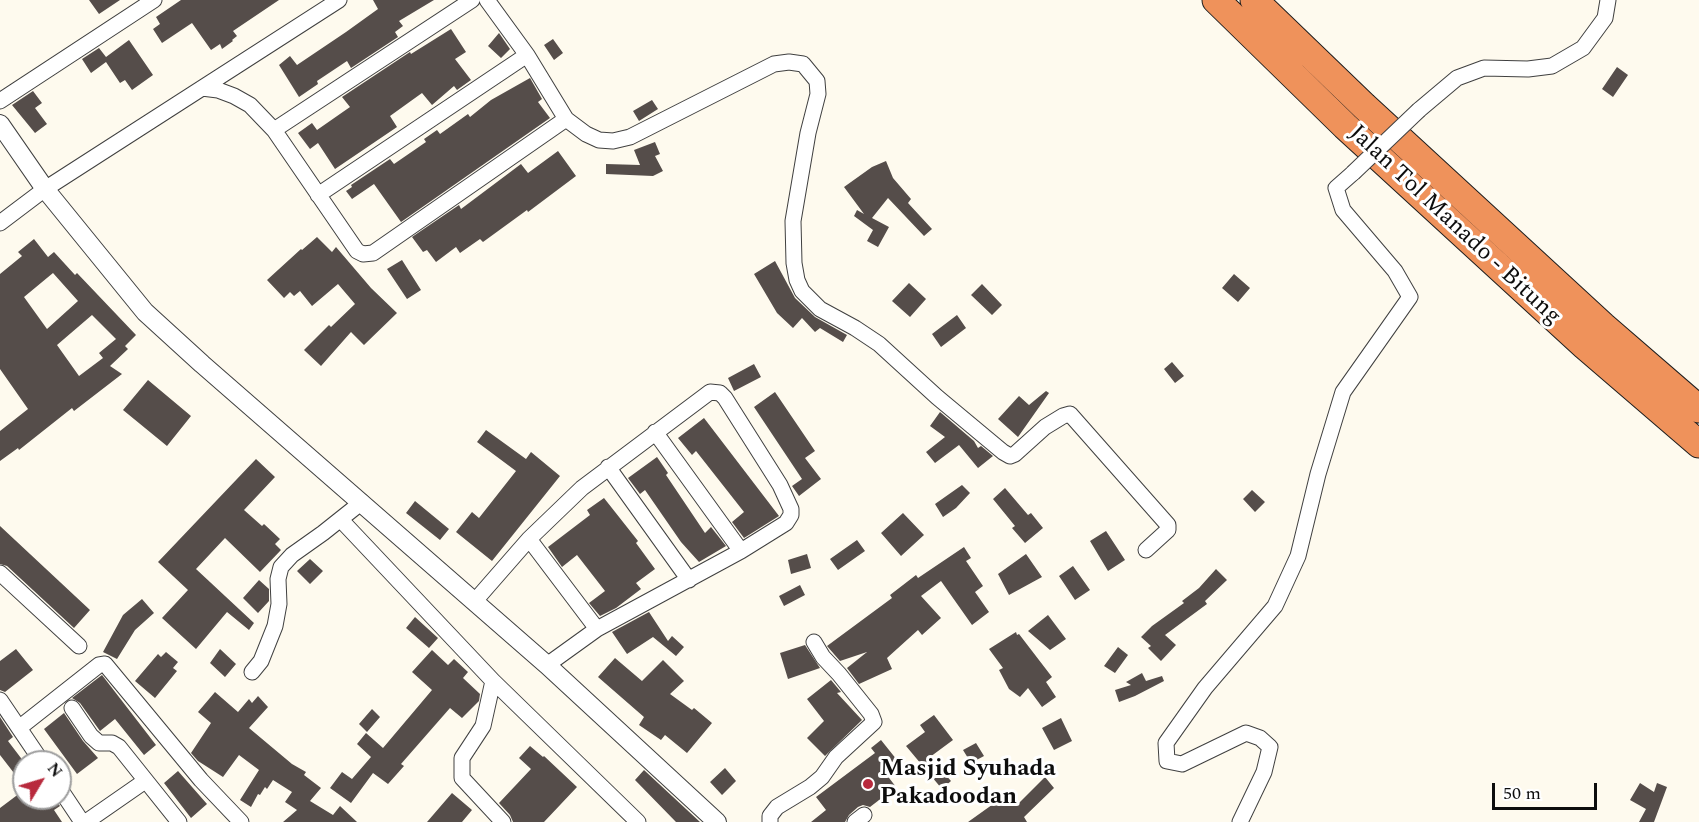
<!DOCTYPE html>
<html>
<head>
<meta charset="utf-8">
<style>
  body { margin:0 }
  #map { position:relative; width:1699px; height:822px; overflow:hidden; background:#fefaee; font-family:Spectral,serif }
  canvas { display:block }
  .north { position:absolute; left:12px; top:750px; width:60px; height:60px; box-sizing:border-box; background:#fff; border:2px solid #9e9e9e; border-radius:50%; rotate:52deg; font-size:16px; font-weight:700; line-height:24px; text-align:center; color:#0d0d0d }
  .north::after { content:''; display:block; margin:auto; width:21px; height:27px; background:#b82a3d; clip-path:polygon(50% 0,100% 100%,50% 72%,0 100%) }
  .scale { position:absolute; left:1492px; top:783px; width:105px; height:27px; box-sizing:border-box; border:3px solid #0d0d0d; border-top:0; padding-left:8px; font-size:18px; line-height:21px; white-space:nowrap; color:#0d0d0d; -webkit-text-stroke:4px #fff; paint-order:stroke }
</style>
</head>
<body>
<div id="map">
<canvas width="1699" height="822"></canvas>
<div class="north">N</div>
<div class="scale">50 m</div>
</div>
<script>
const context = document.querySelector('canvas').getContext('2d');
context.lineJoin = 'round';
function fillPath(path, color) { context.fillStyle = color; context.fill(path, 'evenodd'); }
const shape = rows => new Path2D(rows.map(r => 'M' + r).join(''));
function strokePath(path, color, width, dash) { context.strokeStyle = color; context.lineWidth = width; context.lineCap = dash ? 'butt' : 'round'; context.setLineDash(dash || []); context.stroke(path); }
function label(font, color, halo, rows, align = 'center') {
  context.font = font + ' Spectral,serif'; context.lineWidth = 6; context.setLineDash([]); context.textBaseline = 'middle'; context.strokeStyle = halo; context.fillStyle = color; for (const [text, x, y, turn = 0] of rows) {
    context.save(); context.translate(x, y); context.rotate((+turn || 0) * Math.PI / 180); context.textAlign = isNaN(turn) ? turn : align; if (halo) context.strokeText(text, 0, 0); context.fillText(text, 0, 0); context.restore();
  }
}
fillPath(shape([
  [89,0,120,0,99,14],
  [181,0,279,0,233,31,237,36,232,40,233,41,222,49,220,44,211,50,192,23,162,43,153,29,160,24,156,17],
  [373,0,434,0,399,21,403,26,395,32,398,37,351,68,347,61,317,81,318,84,299,97,279,65,290,56,297,65,346,32,378,9],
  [451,29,466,52,455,59,471,80,457,90,454,86,432,105,422,93,390,116,397,127,335,169,318,143,310,149,298,133,312,123,317,130,350,107,342,97,410,52,411,54],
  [499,33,510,49,501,58,488,46],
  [553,39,563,53,554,60,544,45],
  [129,40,153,75,132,90,125,80,120,83,106,62,91,73,82,59,99,48,106,57],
  [1617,67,1628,75,1613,97,1602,89],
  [530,78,542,99,538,102,550,118,401,222,374,184,352,199,346,191,352,187,351,185,390,159,394,164,426,142,424,139,437,130,440,134,468,114,470,117,491,100],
  [33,91,42,103,35,108,47,124,35,133,12,105],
  [652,100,658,109,639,121,633,111],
  [655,142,660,154,655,156,663,171,653,176,606,174,606,164,640,165,634,150],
  [558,151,576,176,528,212,527,210,483,242,480,239,460,253,456,247,436,262,427,250,423,252,412,237,459,205,461,209,521,164,528,173],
  [886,161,893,178,911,199,908,203,932,229,924,236,888,198,872,218,889,227,878,247,867,241,873,230,854,216,857,210,864,214,844,187,872,167],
  [317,237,332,252,336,247,371,288,397,313,364,345,351,332,321,366,304,350,329,325,331,327,355,304,338,284,312,306,300,291,294,296,290,292,284,298,267,280,301,249,302,250],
  [34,239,48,257,54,252,75,275,77,273,136,335,125,346,128,349,110,366,122,374,74,411,72,408,19,450,18,448,0,461,0,431,28,409,0,369,0,274,22,256,18,252],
  [53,273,78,301,47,329,24,297],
  [92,315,116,339,99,353,103,358,79,376,57,345],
  [402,260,421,290,407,299,387,269],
  [775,261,795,298,815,317,847,335,843,342,820,328,815,332,802,318,793,328,777,313,754,274],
  [1234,274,1250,288,1238,302,1222,288],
  [909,283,926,299,910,317,892,301],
  [982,284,1002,305,992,315,971,295],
  [957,315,966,328,941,347,932,334],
  [1172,362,1184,376,1175,383,1164,369],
  [754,364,761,377,734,391,728,378],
  [148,380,191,416,167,446,123,410],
  [1046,391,1049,393,1018,437,998,419,1019,396,1029,405],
  [775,392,815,451,805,458,821,479,799,496,792,486,802,479,754,407],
  [940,412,974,441,978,448,981,446,993,456,978,468,959,445,935,463,926,452,945,437,930,426],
  [704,418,779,516,744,538,732,522,744,512,696,451,692,455,678,438],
  [486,430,526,459,531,452,560,476,492,561,456,532,472,512,479,518,516,471,477,442],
  [657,457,668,473,666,475,705,533,711,527,726,546,699,562,681,542,645,490,640,494,628,478],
  [256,459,275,477,244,510,262,526,264,524,280,539,275,544,281,550,260,572,225,538,196,569,254,623,249,630,227,612,196,649,162,618,188,590,158,562],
  [962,485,970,493,956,508,943,517,935,504],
  [1005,488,1028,515,1031,513,1043,528,1025,543,1012,528,1015,526,993,499],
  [1252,490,1265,502,1255,512,1243,499],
  [604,498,638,541,636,543,655,569,636,583,641,589,616,608,600,616,589,603,605,591,577,555,562,567,548,547,590,515,587,510],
  [415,501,449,529,440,540,406,513],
  [903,513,924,535,901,556,881,533],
  [0,526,90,610,74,628,7,566,0,564],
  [1106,531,1125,560,1108,571,1090,541],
  [857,540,865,551,838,570,830,559],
  [964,547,971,558,966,561,983,586,975,592,989,612,972,625,941,581,921,596,941,618,922,635,918,630,887,658,892,669,859,684,847,668,867,652,840,661,827,646,892,598,890,595,916,575,918,578],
  [807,554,811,568,791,574,788,560],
  [1026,554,1042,577,1009,595,998,574],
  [310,559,323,571,310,584,297,571],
  [1073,566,1090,590,1075,600,1059,576],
  [1216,569,1227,580,1205,601,1207,604,1165,635,1176,645,1161,661,1148,648,1151,646,1141,637,1152,626,1184,603,1182,601,1199,588],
  [259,580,269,589,269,601,258,613,243,598],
  [800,585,805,595,784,606,779,596],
  [142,599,154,613,135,630,117,659,103,652,123,615],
  [649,612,668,641,672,636,684,647,676,656,653,637,627,654,612,632],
  [1048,615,1066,639,1050,650,1028,631],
  [415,617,438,638,429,648,406,628],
  [1016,632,1017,635,1019,634,1052,677,1046,682,1056,697,1042,707,1028,688,1020,697,1009,689,999,670,1003,668,989,649],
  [805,645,820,668,788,679,780,653],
  [1118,647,1128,655,1115,673,1104,666],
  [16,649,33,670,5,692,0,690,0,661],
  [220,649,236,664,225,677,210,663],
  [432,650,448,665,454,659,468,672,463,678,480,694,479,701,462,718,450,708,401,764,404,766,388,784,373,773,351,803,330,788,342,772,352,779,371,757,357,744,366,733,383,748,432,690,412,672],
  [166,652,178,662,173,668,177,671,155,698,135,681,158,654,161,657],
  [615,658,642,681,663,660,684,681,670,694,692,710,694,708,712,723,687,753,665,735,661,740,639,725,644,717,598,677],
  [1142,673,1146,681,1162,676,1164,681,1135,696,1119,702,1115,690,1131,685,1126,682],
  [102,675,156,745,144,755,115,719,100,731,80,703,72,698],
  [831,680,841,692,837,693,862,720,825,756,807,738,824,721,807,699],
  [215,692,238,712,249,699,252,703,258,696,268,707,249,728,292,764,306,772,304,775,321,788,310,801,333,815,340,806,357,822,283,822,297,810,285,802,292,792,273,780,267,789,265,787,260,795,258,794,251,807,240,800,259,770,239,755,223,777,198,761,191,753,211,723,198,712],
  [372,709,380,717,367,732,359,724],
  [64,713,83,741,98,758,77,774,44,729],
  [934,715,953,740,930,757,951,781,942,789,906,746,925,732,920,725],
  [0,717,13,737,8,741,24,762,24,786,0,755],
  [1061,718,1072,741,1054,750,1042,728],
  [881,740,897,760,883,770,896,787,870,807,863,805,858,807,849,815,845,822,811,822,826,810,816,797,875,753,871,748],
  [976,743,984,756,971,763,963,750],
  [530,746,543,757,544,756,577,787,544,822,513,822,510,815,499,803,531,769,519,758],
  [725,768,736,781,722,795,710,782],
  [644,770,700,822,676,822,635,780],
  [178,771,207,804,191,818,164,783],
  [1045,777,1054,788,1024,817,1027,822,968,822,1003,797,1006,800,1012,797,1017,805],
  [1640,783,1654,792,1657,783,1667,787,1654,822,1639,822,1646,809,1630,800],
  [24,790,24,798,54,798,60,806,54,810,62,822,0,822,0,808],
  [452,793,472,810,462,822,427,822]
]), '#554d4a');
const minor = shape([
  [487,0,527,55,566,119,586,134,599,140,613,141,630,137,774,64,789,62,803,64,817,81,818,94,808,133,793,221,794,263,797,280,802,291,820,309,855,328,879,344,937,397,1003,452,1010,456,1015,454,1045,427,1063,416,1070,414,1168,525,1168,530,1146,550],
  [202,88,218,90,234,96,250,105,274,130,357,251,363,254,373,253,566,119],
  [0,101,154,0],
  [1419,110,1457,78,1484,68,1528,69,1552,66,1583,48,1605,18,1608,0],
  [274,130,472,0],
  [318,195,527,55],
  [0,223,45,189,339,0],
  [655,432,741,551],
  [608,467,689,580],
  [341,520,493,681,483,726,462,758,462,778,503,822],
  [529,539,597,629],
  [0,573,79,646],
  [474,602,529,539,582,488,710,392,720,393,725,398,780,485,791,509,791,515,786,523,741,551,597,629,547,665],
  [252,672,261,661,275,626,279,604,278,579,281,567,292,555,323,533,362,502],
  [493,681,638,822],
  [0,700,42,762],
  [72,708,91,736,99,743,112,743,119,747,179,822],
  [19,728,99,665,105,664,201,780,241,822],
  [60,789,82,822],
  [86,822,145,781],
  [770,822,770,816,777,807,810,787,822,777,836,757,874,722,871,714,839,674,823,657,814,642],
  [855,822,864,815],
  [1240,822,1264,772,1270,747,1260,738,1246,733,1182,764,1167,761,1166,743,1205,688,1275,606,1298,556,1318,474,1343,392,1410,297,1395,271,1343,210,1336,188,1353,173]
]);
const tertiary = shape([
  [0,124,45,189,145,312,202,364,547,665,717,822]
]);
const motorway = shape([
  [1216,0,1345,126,1585,346,1699,444],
  [1254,0,1364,106,1603,326,1699,409]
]);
strokePath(minor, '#404040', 17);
strokePath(tertiary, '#404040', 20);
strokePath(motorway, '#1e1e1e', 29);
strokePath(minor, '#fff', 15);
strokePath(tertiary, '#fff', 18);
strokePath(motorway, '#ef925b', 27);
const minorBridge = shape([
  [1353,173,1419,110]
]);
strokePath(minorBridge, '#404040', 17, []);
strokePath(minorBridge, '#fff', 15);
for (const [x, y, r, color] of [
  [868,784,6,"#b82a3d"]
]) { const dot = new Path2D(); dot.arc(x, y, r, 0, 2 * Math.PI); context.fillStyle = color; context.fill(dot); strokePath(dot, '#fff', 2); }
label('24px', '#0d0d0d', '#fff', [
  ["Jalan Tol Manado - Bitung",1454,226,43]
]);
label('bold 24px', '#0d0d0d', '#fff', [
  ["Masjid Syuhada",880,770],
  ["Pakadoodan",880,798]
], 'left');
</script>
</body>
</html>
